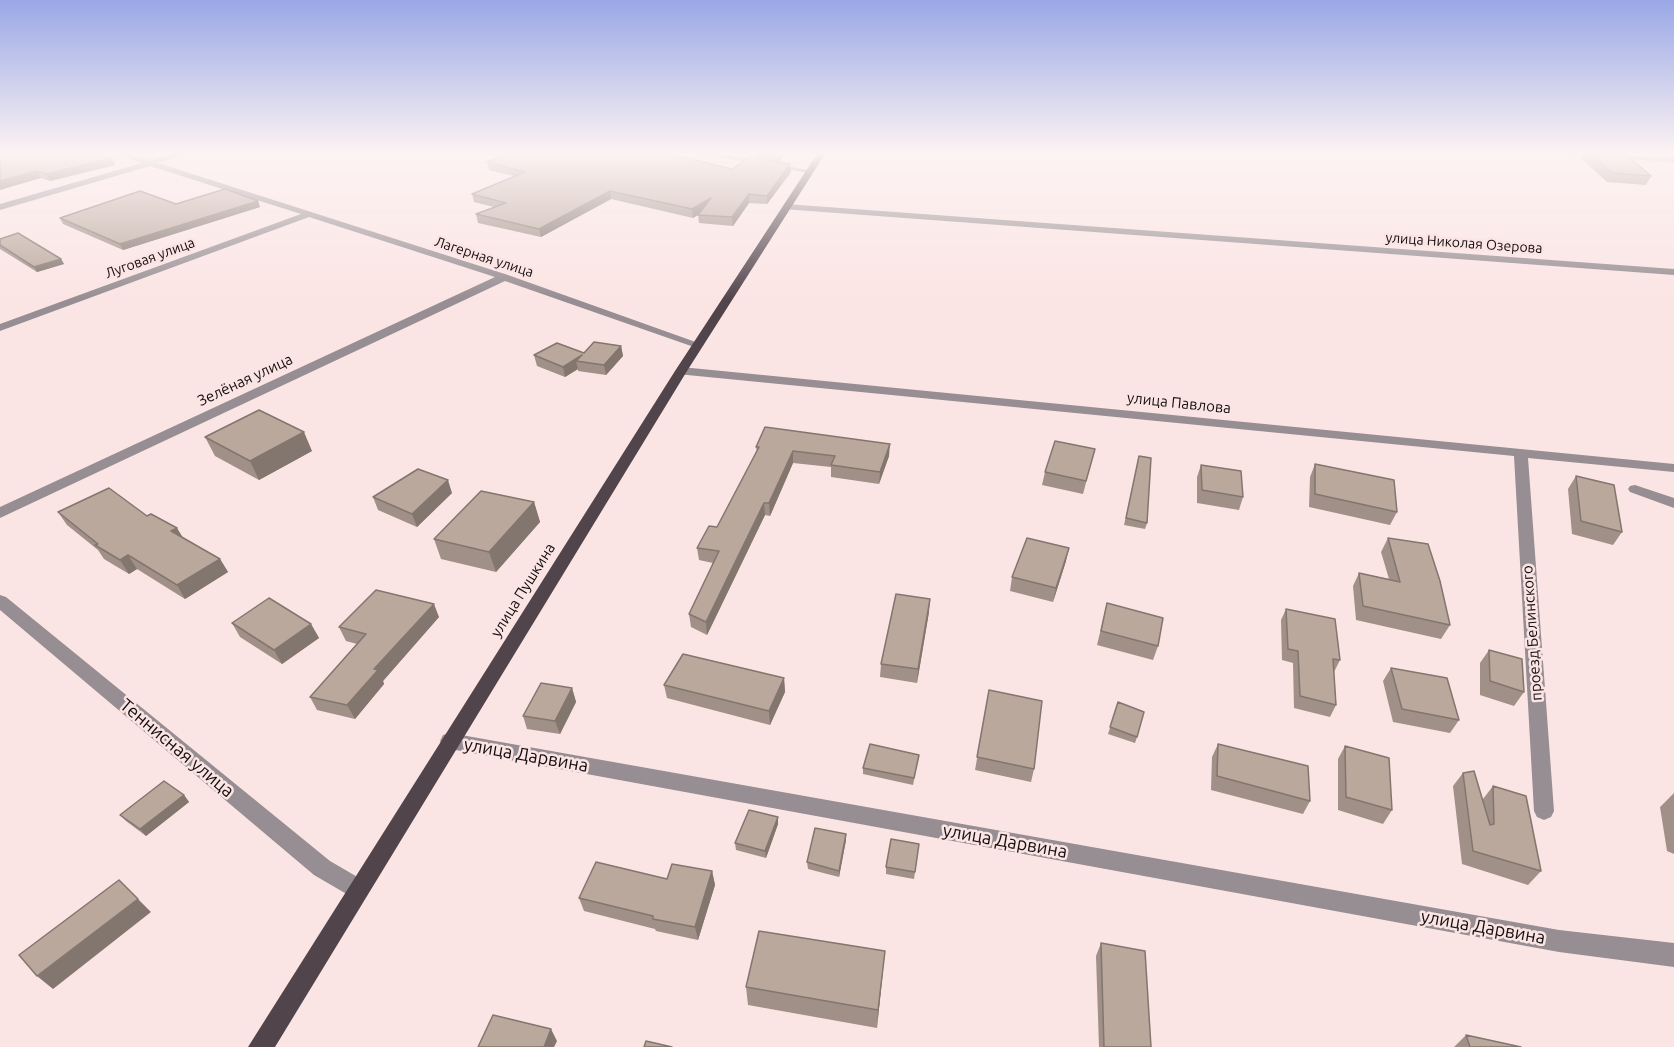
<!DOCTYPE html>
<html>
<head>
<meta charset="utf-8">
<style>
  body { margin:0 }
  canvas { display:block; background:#fbe4e4 }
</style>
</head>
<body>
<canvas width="1674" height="1047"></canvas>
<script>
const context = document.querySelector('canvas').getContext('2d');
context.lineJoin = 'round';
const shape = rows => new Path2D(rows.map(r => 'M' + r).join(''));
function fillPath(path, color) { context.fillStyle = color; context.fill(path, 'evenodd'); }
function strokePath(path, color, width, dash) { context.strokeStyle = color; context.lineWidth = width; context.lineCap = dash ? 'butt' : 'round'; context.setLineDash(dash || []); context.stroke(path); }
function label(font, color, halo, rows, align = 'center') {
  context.font = font + ' Ubuntu,sans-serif'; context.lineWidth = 5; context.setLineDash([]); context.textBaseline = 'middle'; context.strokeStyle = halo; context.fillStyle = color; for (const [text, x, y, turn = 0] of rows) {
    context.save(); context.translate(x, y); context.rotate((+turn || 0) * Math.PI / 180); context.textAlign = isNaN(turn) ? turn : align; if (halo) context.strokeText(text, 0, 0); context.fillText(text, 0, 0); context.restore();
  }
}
fillPath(shape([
  [118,154,130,154,150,160,173,154,185,154,158,163,508,275,704,345,698,348,694,347,505,281,0,518,0,507,495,277,309,217,0,331,0,324,301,214,150,166,0,210,0,204,142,163,118,154],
  [702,154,720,154,813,171,809,173,702,154],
  [1571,154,1674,158,1674,162,1575,156,1571,154],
  [786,204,1674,269,1674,275,783,209,783,205,786,204],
  [681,367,1674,464,1674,472,1528,458,1554,811,1551,817,1544,820,1537,817,1534,811,1514,456,677,374,677,368,681,367],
  [1635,485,1674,498,1674,508,1630,492,1628,489,1630,486,1635,485],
  [0,595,6,597,330,861,366,882,369,889,366,896,358,899,350,896,314,875,0,610,0,595],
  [450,733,1559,930,1674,943,1674,967,1559,952,450,749,443,747,440,741,443,735,450,733]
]), '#968e92');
fillPath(shape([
  [817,154,825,154,687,371,275,1047,248,1047,675,371,817,154]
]), '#51444b');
fillPath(shape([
  [0,154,112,158,115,165,50,181,41,178],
  [487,154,670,154,732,169,755,158,755,154,785,154,779,162,791,172,767,204,749,203,733,226,699,223,698,215,693,218,611,199,541,237,478,223,476,214,494,207,474,202,472,194,514,176,489,170,487,162,500,157],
  [1584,154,1625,154,1651,176,1646,185,1607,182,1582,159],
  [258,201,260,207,123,250,63,224,60,218,176,204],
  [0,239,61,259,64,264,37,272,0,249],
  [621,346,623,356,606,375,578,371,578,369,565,377,537,366,534,355,584,353],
  [205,437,312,451,259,480,215,456],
  [756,447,889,456,879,484,831,477,831,467,793,463,770,516,765,515,707,635,691,627,689,614,713,563,699,560,697,548,717,527,757,452],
  [1095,449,1083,494,1042,485,1045,472],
  [1139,456,1147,523,1145,529,1124,525],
  [1315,464,1397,512,1390,525,1309,507,1310,477],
  [1201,465,1243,497,1239,510,1197,503,1197,477],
  [1576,476,1622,532,1613,545,1572,534,1568,489],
  [452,493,417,527,378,510,373,497],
  [534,502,540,522,496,572,441,559,434,539],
  [58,512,147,516,220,559,228,572,185,599,137,569,129,574,104,559,98,550,67,525],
  [1388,538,1450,625,1441,639,1356,620,1353,586,1359,573,1389,579,1381,552],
  [1066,561,1053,602,1010,591,1012,577],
  [1107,603,1158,646,1153,660,1097,645],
  [1286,609,1340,660,1334,672,1336,705,1330,717,1294,708,1293,663,1282,660,1281,620],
  [929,612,917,683,880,677,881,664],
  [439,617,383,681,384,684,355,719,317,710,310,697,357,644,346,641,339,627],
  [232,623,311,624,319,638,282,664,240,637],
  [1489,650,1524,692,1514,706,1480,695,1480,663],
  [1391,668,1459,720,1450,733,1393,722,1383,681],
  [784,678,785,692,770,725,667,698,664,685],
  [572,688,576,702,560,734,527,729,523,716],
  [989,690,1034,769,1031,782,975,770],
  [1118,702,1137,737,1135,743,1108,734],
  [1218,744,1310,801,1303,814,1211,790,1212,757],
  [1345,746,1392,810,1383,824,1338,810,1338,759],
  [919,755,913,785,863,774,863,768],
  [1463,773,1483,799,1493,786,1541,871,1528,885,1462,864,1453,786],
  [1674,793,1674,854,1667,851,1660,807],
  [184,795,189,802,146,836,126,821,120,815],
  [778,824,766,858,736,850,735,843],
  [846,840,839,877,808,869,807,862],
  [919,844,914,879,886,874,886,867],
  [712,871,715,885,698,940,656,931,655,929,584,911,579,898,667,879],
  [1101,943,1151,1047,1099,1047,1096,956],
  [885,951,877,1028,748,1005,746,987],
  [1466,1035,1521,1047,1454,1047]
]), '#a09087');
fillPath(shape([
  [782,154,785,154,779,162,778,158],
  [112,158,115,165,50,181,46,174],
  [790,164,791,172,767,204,767,196],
  [37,171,41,178,0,190,0,181],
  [610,191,611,199,541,237,539,229],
  [749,194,749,203,733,226,732,217],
  [711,198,712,206,693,218,692,209],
  [258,201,260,207,123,250,120,244],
  [61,259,64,264,37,272,34,267],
  [621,346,623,356,606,375,604,365],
  [582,355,576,361,578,369,565,377,563,367],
  [304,432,312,451,259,480,250,461],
  [890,444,889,456,879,484,880,472],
  [793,451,793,463,770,516,769,503],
  [448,480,452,493,417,527,412,514],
  [534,502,540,522,496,572,489,552],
  [764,503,765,515,707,635,706,622],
  [177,528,185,541,171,531],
  [1069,548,1066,561,1053,602,1056,588],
  [128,555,137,569,129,574,120,560],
  [220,559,228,572,185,599,177,585],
  [930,599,929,612,917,683,918,669],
  [434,604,439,617,383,681,384,684,355,719,347,705,374,669],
  [311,624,319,638,282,664,274,650],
  [784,678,785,692,770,725,769,711],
  [572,688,576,702,560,734,555,721],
  [184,795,189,802,146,836,140,829],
  [778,817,778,824,766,858,765,851],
  [846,834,846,840,839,877,839,871],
  [712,871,715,885,698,940,695,927],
  [138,899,151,912,53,989,37,976],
  [885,951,883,969,877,1028,878,1010],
  [551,1029,557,1041,554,1047,544,1047]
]), '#82766e');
const building = shape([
  [0,154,103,154,112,158,46,174,37,171,0,181,0,154],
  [509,154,670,154,732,169,749,157,790,164,767,196,749,194,732,217,698,215,711,198,692,209,610,191,539,229,476,214,506,203,472,194,525,172,487,162,509,154],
  [757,154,782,154,778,158,757,154],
  [1591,154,1625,154,1651,176,1612,173,1591,154],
  [225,189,258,201,120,244,60,218,140,191,176,204,225,189],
  [18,233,61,259,34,267,0,245,0,239,18,233],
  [594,342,621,346,604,365,576,361,582,355,563,367,534,355,557,343,584,353,594,342],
  [259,410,304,432,250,461,205,437,259,410],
  [765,427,890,444,880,472,831,465,835,456,793,451,769,503,764,503,706,622,689,614,719,551,697,548,709,526,717,527,759,447,756,447,765,427],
  [1055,441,1095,449,1086,481,1045,472,1055,441],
  [1139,456,1151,458,1147,523,1126,518,1139,456],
  [1315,464,1394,480,1397,512,1315,494,1315,464],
  [1201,465,1241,471,1243,497,1202,490,1201,465],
  [418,469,448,480,412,514,373,497,418,469],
  [1576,476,1614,485,1622,532,1581,521,1576,476],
  [109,488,147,516,151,514,177,528,171,531,220,559,177,585,128,555,120,560,95,545,98,544,58,512,109,488],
  [481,491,534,502,489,552,434,539,481,491],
  [1027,538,1069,548,1056,588,1012,577,1027,538],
  [1388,538,1428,544,1440,581,1450,625,1363,606,1359,573,1400,582,1388,538],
  [376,590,434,604,374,669,378,670,347,705,310,697,366,634,339,627,376,590],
  [896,594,930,599,918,669,881,664,896,594],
  [269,598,311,624,274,650,232,623,269,598],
  [1107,603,1163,618,1158,646,1101,631,1107,603],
  [1286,609,1335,619,1340,660,1333,659,1336,705,1300,696,1298,651,1288,649,1286,609],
  [1489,650,1522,659,1524,692,1490,681,1489,650],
  [683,654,784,678,769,711,664,685,683,654],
  [1391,668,1447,678,1459,720,1402,709,1391,668],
  [541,683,572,688,555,721,523,716,541,683],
  [989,690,1042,701,1034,769,977,757,989,690],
  [1118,702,1144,712,1137,737,1110,727,1118,702],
  [870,744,919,755,914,778,863,768,870,744],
  [1218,744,1308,766,1310,801,1217,776,1218,744],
  [1345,746,1389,758,1392,810,1346,797,1345,746],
  [1474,771,1490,825,1494,824,1493,786,1526,796,1541,871,1473,851,1463,773,1474,771],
  [164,781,184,795,140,829,120,815,164,781],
  [749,810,778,817,765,851,735,843,749,810],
  [815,828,846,834,839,871,807,862,815,828],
  [891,839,919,844,915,872,886,867,891,839],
  [596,862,667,879,672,864,712,871,695,927,653,919,653,916,579,898,596,862],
  [119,880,138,899,37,976,19,955,119,880],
  [759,931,885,951,878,1010,746,987,759,931],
  [1101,943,1145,951,1151,1047,1104,1047,1101,943],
  [493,1015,551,1029,544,1047,478,1047,493,1015],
  [1466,1035,1521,1047,1470,1047,1466,1035],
  [646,1041,672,1047,644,1047,646,1041]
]);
fillPath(building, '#baa89d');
strokePath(building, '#82766e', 1.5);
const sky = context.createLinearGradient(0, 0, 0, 300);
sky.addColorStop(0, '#99a7e6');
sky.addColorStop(0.51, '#fdf3f3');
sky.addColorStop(1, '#fdf3f300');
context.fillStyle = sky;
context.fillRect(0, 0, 1674, 300);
label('14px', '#140d0d', '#fbe4e4', [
  ["улица Николая Озерова",1464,243,4],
  ["Лагерная улица",484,257,18],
  ["Луговая улица",150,258,-20]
]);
label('15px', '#140d0d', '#fbe4e4', [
  ["Зелёная улица",245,380,-25],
  ["улица Павлова",1179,403,6],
  ["улица Пушкина",523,590,-58],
  ["проезд Белинского",1532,633,-94]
]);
label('18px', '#140d0d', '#fbe4e4', [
  ["Теннисная улица",177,748,40],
  ["улица Дарвина",526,755,10],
  ["улица Дарвина",1005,841,10],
  ["улица Дарвина",1483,927,10]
]);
</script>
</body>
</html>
